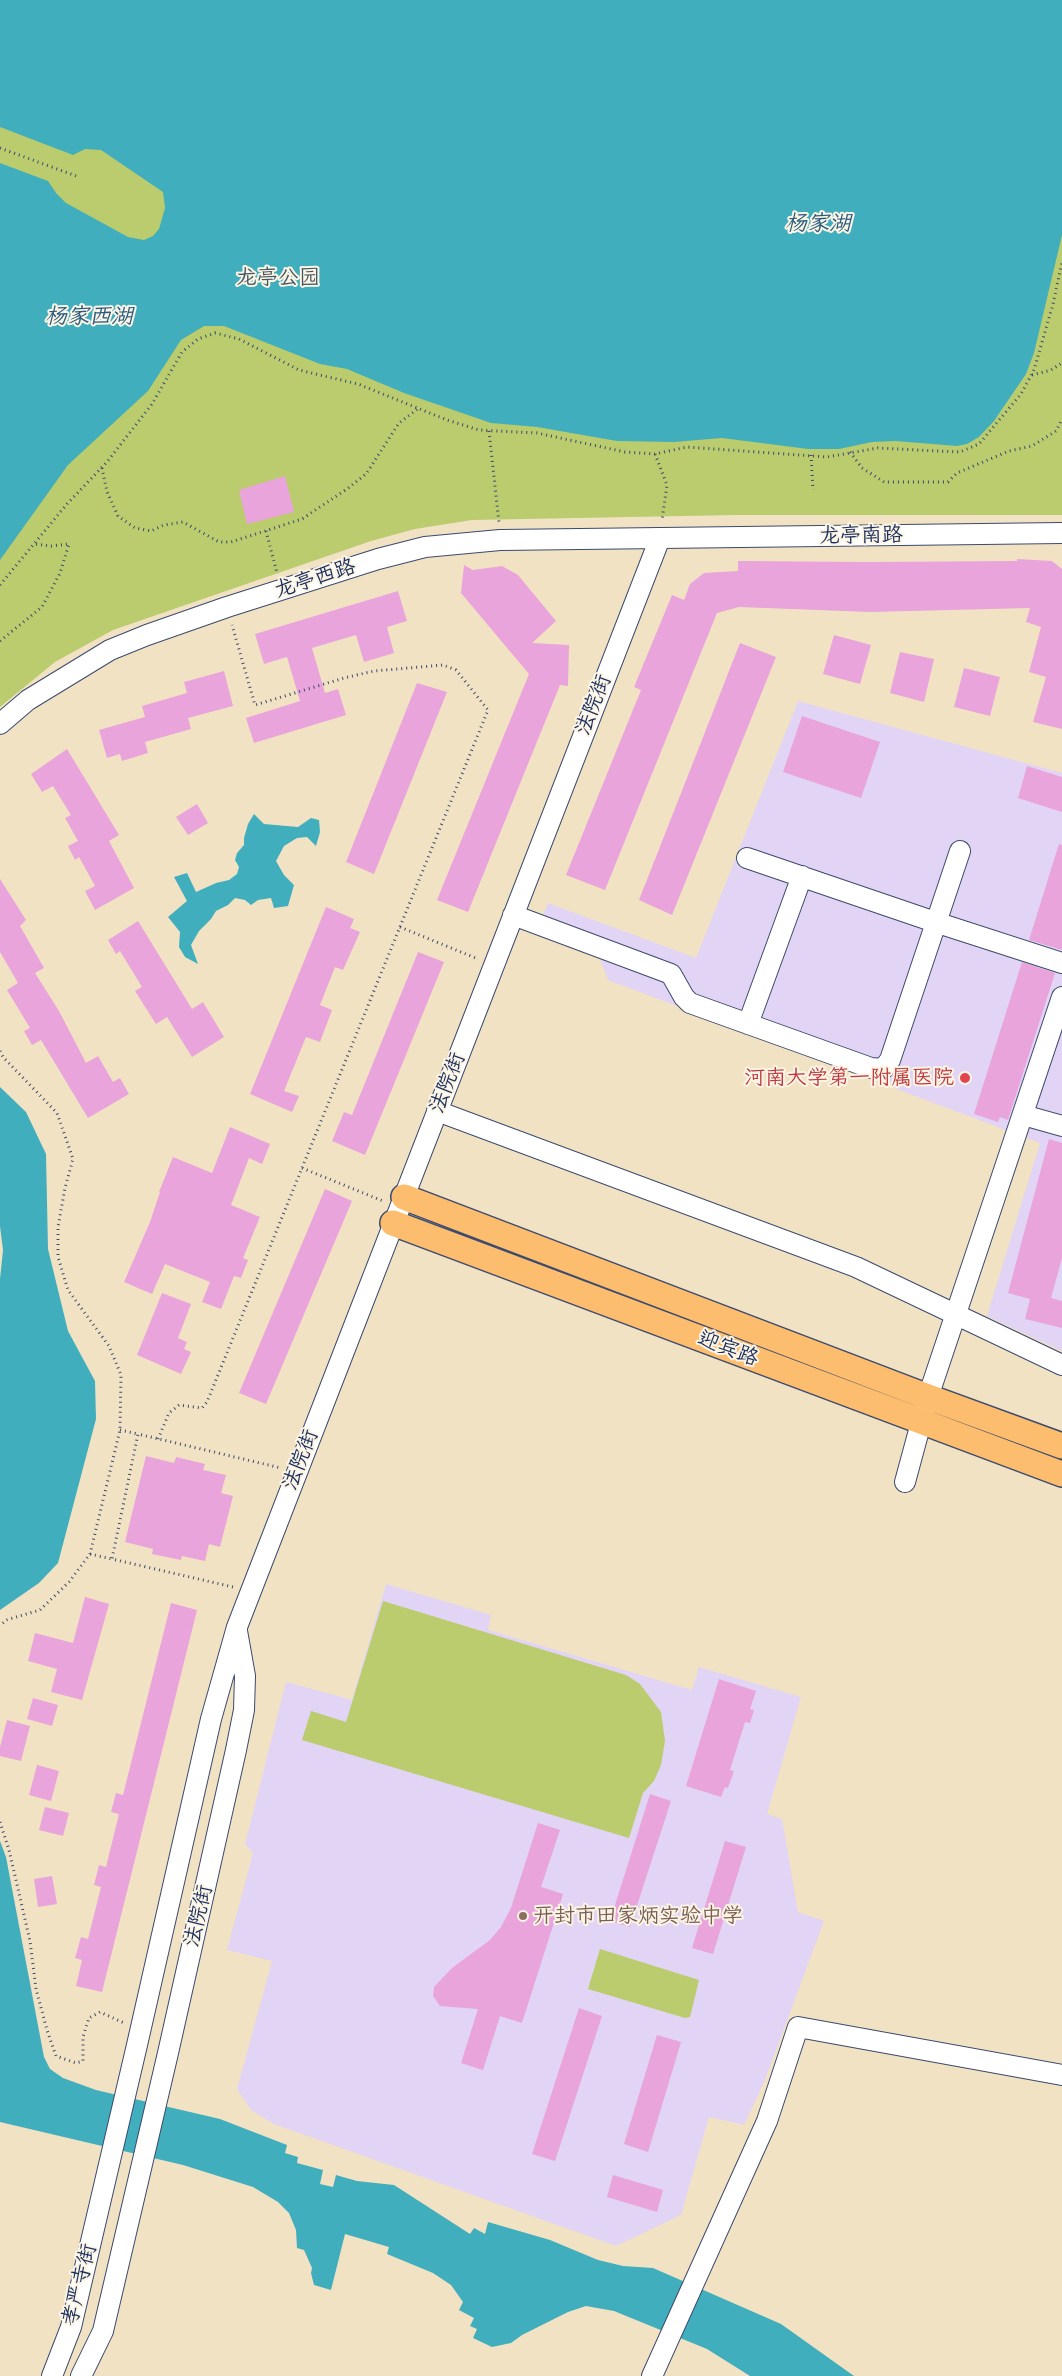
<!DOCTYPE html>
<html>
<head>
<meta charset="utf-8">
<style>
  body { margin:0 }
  canvas { display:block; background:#f2e2c4 }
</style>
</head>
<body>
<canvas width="1062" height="2376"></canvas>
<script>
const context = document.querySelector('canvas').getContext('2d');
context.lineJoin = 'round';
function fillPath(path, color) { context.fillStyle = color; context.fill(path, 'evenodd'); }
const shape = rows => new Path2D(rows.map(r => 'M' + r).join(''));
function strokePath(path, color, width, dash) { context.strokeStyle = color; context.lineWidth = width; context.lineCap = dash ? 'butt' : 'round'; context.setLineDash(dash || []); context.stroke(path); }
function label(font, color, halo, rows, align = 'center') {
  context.font = font + ' Caveat,"LXGW WenKai TC",sans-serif'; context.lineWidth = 4; context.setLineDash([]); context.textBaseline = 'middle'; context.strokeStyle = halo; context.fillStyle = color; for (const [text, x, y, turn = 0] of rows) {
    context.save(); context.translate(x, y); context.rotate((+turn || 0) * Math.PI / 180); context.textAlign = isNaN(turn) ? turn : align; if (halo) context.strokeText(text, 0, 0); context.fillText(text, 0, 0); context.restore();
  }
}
fillPath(shape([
  [798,701,1062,773,1062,1351,987,1316,1040,1143,608,980,598,954,537,930,548,903,696,958],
  [386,1584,491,1615,488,1630,692,1690,699,1667,801,1697,767,1814,782,1819,798,1912,824,1921,765,2080,744,2125,709,2117,681,2215,616,2246,274,2124,251,2110,237,2089,272,1961,227,1950,253,1853,245,1844,286,1682,352,1700]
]), '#e1d4f4');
fillPath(shape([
  [0,0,1062,0,1062,515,737,515,472,520,415,529,371,541,113,630,55,662,0,707],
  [383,1601,626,1675,640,1684,661,1712,665,1741,661,1765,654,1781,643,1793,629,1838,302,1740,311,1711,346,1722],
  [600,1949,699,1980,690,2017,685,2018,588,1989]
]), '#bbcc6f');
fillPath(shape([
  [0,0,1062,0,1062,235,1034,353,1026,374,994,421,979,437,967,444,957,446,895,441,872,442,839,449,808,449,722,438,674,442,617,441,537,427,491,423,404,393,347,369,320,364,224,326,204,326,181,340,148,391,68,465,0,560,0,163,48,181,56,193,66,203,128,237,144,240,153,236,159,229,165,208,163,192,101,150,85,149,73,155,0,127],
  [254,814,264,824,298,827,311,818,319,820,320,832,316,846,307,837,297,838,284,846,276,861,284,875,294,885,288,906,274,908,271,898,258,900,251,905,245,900,235,898,228,905,216,911,211,919,199,931,191,945,198,964,185,957,179,947,180,932,168,917,187,901,174,877,187,873,196,892,216,883,229,880,237,874,239,867,235,860,237,853,244,845,244,838,248,824],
  [0,1087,26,1112,46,1154,48,1249,68,1331,95,1381,96,1419,58,1563,39,1583,0,1610,0,1279,3,1250,0,1226],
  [0,1841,6,1857,44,2057,50,2069,63,2078,96,2090,220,2119,287,2145,285,2153,298,2157,297,2163,323,2170,320,2184,333,2187,336,2175,357,2181,394,2185,470,2234,474,2228,485,2234,488,2222,550,2240,598,2260,623,2266,653,2268,781,2324,854,2376,750,2376,707,2349,614,2311,586,2306,568,2312,522,2335,511,2343,492,2347,473,2338,477,2329,470,2326,474,2318,459,2310,463,2302,451,2285,433,2273,387,2254,389,2247,345,2234,331,2290,314,2285,311,2273,312,2268,304,2250,297,2248,296,2230,289,2213,278,2202,253,2187,183,2165,0,2122]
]), '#40aebd');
fillPath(shape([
  [285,476,294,512,247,524,239,490],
  [1017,559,1052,561,1062,569,1062,729,1033,722,1046,677,1029,672,1041,627,1026,622,1030,608,870,612,739,607,717,613,605,890,566,875,641,690,634,687,672,595,684,600,690,584,704,573,738,571,738,561,867,562,1017,561],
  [464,565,473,570,502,566,518,575,556,621,532,643,569,645,568,686,560,685,468,912,437,900,529,674,461,593],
  [398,591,407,621,387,627,394,653,364,662,356,635,312,648,325,693,338,689,346,715,254,743,246,718,300,701,287,657,264,664,255,634],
  [834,635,871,645,860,684,823,674],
  [740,643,776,657,672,915,639,900],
  [900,652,934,659,924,702,890,693],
  [964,668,1000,677,990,716,954,707],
  [224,671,233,706,188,718,191,729,145,742,148,753,122,761,120,754,107,758,99,730,145,717,142,706,187,693,184,682],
  [417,683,447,692,374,874,346,862],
  [802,716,880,742,861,798,783,772],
  [67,749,119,835,109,841,134,888,95,910,85,891,95,886,79,857,75,860,68,846,78,841,65,818,71,815,53,786,42,792,31,774],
  [1027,766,1062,777,1062,812,1018,798],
  [197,804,208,823,188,835,176,817],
  [1059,844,1062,845,1062,950,1029,940],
  [0,879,26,920,20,926,44,968,35,973,59,1011,86,1063,98,1056,113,1082,120,1078,129,1094,88,1118,41,1040,32,1045,24,1031,30,1028,7,990,18,983,0,952],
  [326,907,354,919,350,928,360,932,343,970,335,967,320,1005,332,1010,320,1042,306,1037,284,1091,299,1096,292,1112,250,1094],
  [138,921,192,1009,203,1002,224,1037,192,1057,167,1017,156,1024,135,991,142,987,120,951,116,954,108,940],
  [418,952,444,962,365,1155,332,1141,344,1112,352,1115],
  [1022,962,1055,973,1008,1120,1000,1117,998,1122,974,1114],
  [230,1127,270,1144,262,1164,249,1158,231,1205,260,1217,243,1258,248,1260,241,1278,234,1276,221,1309,202,1302,210,1282,165,1264,152,1294,124,1282,150,1222,160,1192,159,1192,173,1157,212,1173],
  [1049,1139,1062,1143,1062,1258,1051,1298,1062,1301,1062,1328,1025,1319,1030,1299,1008,1293],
  [325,1189,352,1201,266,1404,239,1393],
  [162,1293,191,1304,178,1338,187,1342,184,1349,191,1352,181,1374,137,1355],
  [146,1456,174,1463,176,1457,205,1464,203,1470,226,1475,221,1493,233,1496,220,1547,209,1544,205,1561,182,1556,181,1560,152,1554,153,1549,125,1542],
  [85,1597,109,1604,82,1700,51,1692,57,1669,28,1661,35,1633,73,1643],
  [171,1603,197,1610,102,1992,76,1986,82,1960,75,1958,81,1937,88,1939,101,1887,94,1885,99,1865,106,1867,119,1814,111,1812,116,1793,123,1795],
  [719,1679,756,1691,750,1709,754,1710,750,1723,745,1722,730,1770,734,1771,728,1788,725,1787,721,1797,686,1786],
  [33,1698,58,1705,52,1726,27,1719],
  [7,1720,30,1726,21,1761,0,1756,0,1747],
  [37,1765,59,1771,51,1801,29,1795],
  [650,1794,671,1801,630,1927,610,1921],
  [45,1807,69,1813,63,1836,39,1830],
  [538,1823,560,1830,541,1887,563,1894,522,2023,500,2016,483,2070,461,2063,478,2009,440,2006,433,1996,434,1987,452,1968,490,1940,501,1927,511,1908],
  [725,1841,746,1847,713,1954,692,1948],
  [52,1876,57,1904,38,1907,34,1879],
  [579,2008,602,2016,555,2161,532,2154],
  [657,2035,681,2042,648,2152,624,2144],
  [613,2175,663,2190,657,2212,607,2197]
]), '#e9a4db');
const minor = shape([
  [0,724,28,700,110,650,147,635,227,607,378,559,425,547,500,540,1062,533],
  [747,858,935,922,1062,963],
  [513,915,671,974,684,997,690,1003,871,1068,883,1069,890,1060,960,851],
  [748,1024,802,876],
  [437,1111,856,1267,1062,1365],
  [1023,1115,1062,1126],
  [905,1482,928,1397,1062,997],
  [52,2376,71,2327,137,2045,211,1719,237,1627,660,538],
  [81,2376,103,2331,168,2053,236,1750,244,1710,245,1676,237,1631],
  [652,2376,767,2121,798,2027,1062,2075]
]);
const major = shape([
  [404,1197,928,1397,1062,1446],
  [393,1223,1062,1474]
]);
strokePath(minor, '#3b4a6d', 22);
strokePath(major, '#3b4a6d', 28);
strokePath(shape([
  [0,148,79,177],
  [1032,375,1051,370,1062,363],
  [489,431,499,523],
  [850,452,862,468,884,482,948,482,957,473,1009,451,1032,446,1056,431,1062,419],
  [655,454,667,485,662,520],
  [811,455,813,490],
  [102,468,107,492,118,516,135,528,151,531,164,525,183,522,219,542,231,542,302,519,347,489,366,474,399,423,419,408],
  [266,531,277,573],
  [0,585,67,504,107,462,152,404,182,352,198,339,215,333,239,339,299,370,358,384,447,420,479,430,537,433,625,452,655,454,687,447,827,457,878,448,960,452,979,444,1021,394,1034,370,1053,304,1062,262],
  [0,641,42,607,60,573,69,544,51,546,35,544],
  [400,927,478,959],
  [0,1051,3,1057,57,1113,73,1159,65,1188,58,1227,58,1257,68,1290,109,1346,121,1375,120,1430,90,1554,69,1582,40,1610,6,1620,0,1626],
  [302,1168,383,1201],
  [120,1430,138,1434],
  [158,1439,169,1413,179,1405,202,1408,207,1402,488,710,456,670,443,665,374,671,344,678,255,705,232,625],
  [90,1554,112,1559],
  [233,1587,112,1559,138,1434,281,1468],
  [0,1822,9,1850,30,1941,36,1989,47,2030,56,2056,76,2063,83,2061,83,2037,89,2018,100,2012,124,2023]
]), '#3b4a6d', 3, [1, 4]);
strokePath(minor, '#fff', 20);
strokePath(major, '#fcbd6f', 25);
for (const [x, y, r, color] of [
  [965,1078,6,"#e0444e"],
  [523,1916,5,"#8d6e63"]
]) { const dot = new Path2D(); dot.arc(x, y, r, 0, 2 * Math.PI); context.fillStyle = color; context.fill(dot); strokePath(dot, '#fcf5e5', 2); }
label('21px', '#435662', '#fcf5e5', [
  ["龙亭公园",278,278]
]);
label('21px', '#1b2f5e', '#fcf5e5', [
  ["龙亭南路",861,536,-1],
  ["龙亭西路",315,579,-18],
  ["法院街",594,705,-69],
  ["法院街",448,1083,-69],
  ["迎宾路",728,1349,21],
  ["法院街",301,1460,-69],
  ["法院街",199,1916,-77],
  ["孝严寺街",80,2285,-76]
]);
label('21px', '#be3a42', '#fcf5e5', [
  ["河南大学第一附属医院",954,1078]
], 'right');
label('21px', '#785e54', '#fcf5e5', [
  ["开封市田家炳实验中学",533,1916]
], 'left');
label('italic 22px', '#285b7f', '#fcf5e5', [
  ["杨家湖",818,224],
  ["杨家西湖",89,317]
]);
</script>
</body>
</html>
